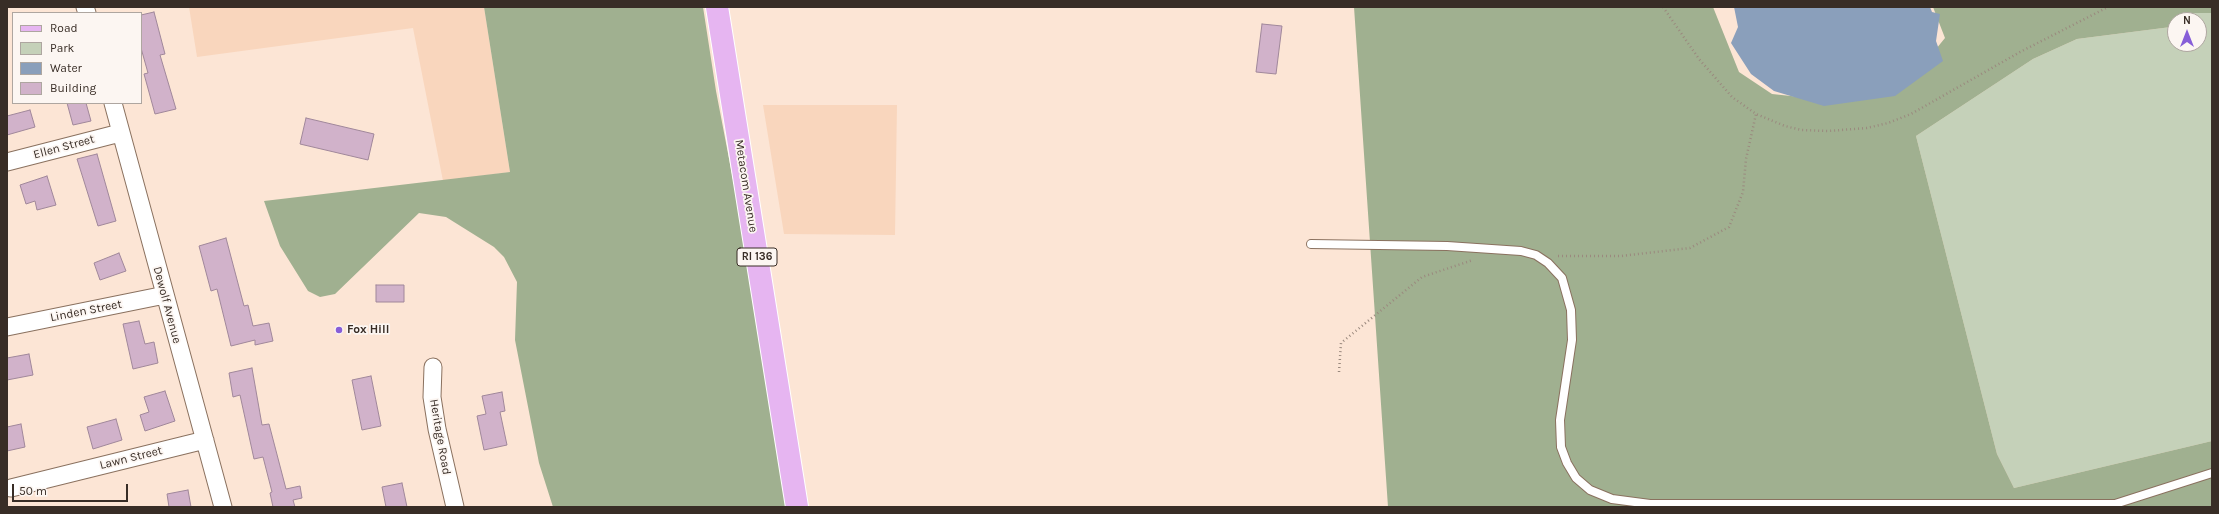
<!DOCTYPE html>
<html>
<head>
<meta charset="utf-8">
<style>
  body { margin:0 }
  #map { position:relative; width:2219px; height:514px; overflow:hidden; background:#fce5d5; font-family:Karla,sans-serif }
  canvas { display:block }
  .frame { position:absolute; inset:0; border:8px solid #382d26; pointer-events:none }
  .legend { position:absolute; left:12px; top:12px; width:130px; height:92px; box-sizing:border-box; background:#fcf6f2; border:1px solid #aea6a0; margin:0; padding:5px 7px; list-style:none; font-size:12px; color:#382d26 }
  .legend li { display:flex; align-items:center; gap:8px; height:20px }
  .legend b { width:20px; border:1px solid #aea6a0 }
  .north { position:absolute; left:2167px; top:12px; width:40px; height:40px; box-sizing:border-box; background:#fcf6f2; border:1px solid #aea6a0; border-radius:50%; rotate:0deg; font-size:11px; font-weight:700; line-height:16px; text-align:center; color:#382d26 }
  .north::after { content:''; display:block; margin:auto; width:14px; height:18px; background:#875ed8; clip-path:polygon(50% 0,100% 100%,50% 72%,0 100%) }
  .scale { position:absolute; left:12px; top:484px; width:116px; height:18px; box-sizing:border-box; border:2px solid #382d26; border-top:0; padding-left:5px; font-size:12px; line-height:14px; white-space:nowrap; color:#382d26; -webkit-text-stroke:3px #fcf6f2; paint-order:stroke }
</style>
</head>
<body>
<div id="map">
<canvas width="2219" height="514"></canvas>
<div class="frame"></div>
<ul class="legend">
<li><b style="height:5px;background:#e6b5f1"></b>Road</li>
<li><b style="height:11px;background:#c5d1b9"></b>Park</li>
<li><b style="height:11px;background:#8a9fbb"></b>Water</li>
<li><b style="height:11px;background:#d1b2ca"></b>Building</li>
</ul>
<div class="north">N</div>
<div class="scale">50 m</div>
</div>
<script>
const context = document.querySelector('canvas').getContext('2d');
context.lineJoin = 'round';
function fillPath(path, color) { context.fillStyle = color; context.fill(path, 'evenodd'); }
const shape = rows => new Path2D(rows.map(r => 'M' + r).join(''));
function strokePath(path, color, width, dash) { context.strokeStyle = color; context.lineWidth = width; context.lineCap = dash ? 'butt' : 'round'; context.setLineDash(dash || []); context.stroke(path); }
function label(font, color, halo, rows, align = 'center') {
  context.font = font + ' Karla,sans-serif'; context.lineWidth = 3.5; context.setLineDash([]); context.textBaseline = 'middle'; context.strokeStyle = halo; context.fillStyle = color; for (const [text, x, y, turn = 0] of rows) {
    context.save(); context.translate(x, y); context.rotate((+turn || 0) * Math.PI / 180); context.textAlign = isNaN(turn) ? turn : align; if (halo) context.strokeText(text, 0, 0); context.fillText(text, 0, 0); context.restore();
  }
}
fillPath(shape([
  [189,7,484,7,510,172,443,181,413,28,197,57],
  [763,105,897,105,895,235,784,234]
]), '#f9d6bd');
fillPath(shape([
  [2184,13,2212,13,2212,441,2014,488,1997,454,1916,136,2033,59,2077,39,2171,27,2175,24,2175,44,2199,44,2199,20,2178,20]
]), '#c5d1b9');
fillPath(shape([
  [484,7,703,7,716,91,760,320,788,507,553,507,539,463,515,340,517,282,504,257,494,247,446,217,419,213,335,294,320,297,308,291,280,246,264,201,510,172],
  [1354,7,1713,7,1739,72,1772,94,1819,99,1905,87,1945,38,1933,7,2212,7,2212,13,2184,13,2178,20,2175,20,2171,27,2077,39,2033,59,1916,136,1997,454,2014,488,2212,441,2212,507,1388,507]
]), '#a0b090');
fillPath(shape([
  [1734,7,1930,7,1932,12,1940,14,1936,41,1943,61,1895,96,1824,106,1774,91,1751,74,1731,43,1738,27]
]), '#8a9fbb');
const building = shape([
  [154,12,165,54,160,55,176,109,155,114,144,74,148,73,141,48,141,15,154,12],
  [1262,24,1282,26,1276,74,1256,72,1262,24],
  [67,103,86,103,91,121,73,125,67,103],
  [30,110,35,127,7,135,7,116,30,110],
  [306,118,374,134,368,160,300,144,306,118],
  [97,154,116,221,98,226,77,159,97,154],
  [47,176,56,205,37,210,35,201,26,204,20,185,47,176],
  [226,238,244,306,248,305,253,326,269,323,273,341,255,345,255,340,231,346,217,289,211,291,199,246,226,238],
  [119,253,126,271,100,280,94,263,119,253],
  [376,285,404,285,404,302,376,302,376,285],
  [139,321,145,344,154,342,158,363,133,369,123,324,139,321],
  [29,354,33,375,7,380,7,358,29,354],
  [252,368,262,425,269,424,286,489,300,486,302,498,293,500,295,507,273,507,270,493,272,492,263,457,254,459,240,395,233,397,229,373,252,368],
  [371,376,381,426,362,430,352,380,371,376],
  [165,391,175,421,145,431,140,415,149,412,144,397,165,391],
  [502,392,505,411,500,412,507,445,484,450,477,416,486,414,482,396,502,392],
  [116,419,122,440,93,449,87,427,116,419],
  [21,424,25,447,7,451,7,427,21,424],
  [402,483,407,507,386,507,382,487,402,483],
  [188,490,191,507,169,507,167,494,188,490]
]);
fillPath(building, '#d1b2ca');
strokePath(building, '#a0879a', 1);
const lane = shape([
  [1311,244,1447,246,1521,251,1536,255,1548,263,1562,278,1571,310,1572,340,1560,420,1561,447,1567,463,1576,478,1590,490,1612,499,1650,504,2115,504,2212,473]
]);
const street = shape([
  [85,7,87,13],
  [113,103,223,507],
  [7,162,120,133],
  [7,327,165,295],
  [433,367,432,397,437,429,455,507],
  [11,488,205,440]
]);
const primary = shape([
  [717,7,797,507]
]);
strokePath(lane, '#8a715f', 10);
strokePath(street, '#8a715f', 19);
strokePath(primary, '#fff', 24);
strokePath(shape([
  [1663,7,1699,59,1732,97,1756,114,1785,126,1801,130,1828,131,1867,128,1888,123,1911,114,2020,52,2108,7],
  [1558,256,1621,256,1690,248,1729,227,1743,192,1746,159,1756,114],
  [1339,372,1341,343,1422,277,1473,260]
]), '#9a897e', 2.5, [1, 3]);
strokePath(lane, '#fff', 8);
strokePath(street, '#fff', 17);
strokePath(primary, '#e6b5f1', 22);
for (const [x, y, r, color] of [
  [339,330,4,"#875ed8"]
]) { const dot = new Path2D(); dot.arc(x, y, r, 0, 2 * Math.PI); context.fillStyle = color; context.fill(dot); strokePath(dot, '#fcf6f2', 1.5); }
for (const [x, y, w] of [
  [757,257,40]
]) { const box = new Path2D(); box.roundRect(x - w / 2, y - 9, w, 18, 3); context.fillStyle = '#fcf6f2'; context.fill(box); strokePath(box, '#382d26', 1); }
label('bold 11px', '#382d26', null, [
  ["RI 136",757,257]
]);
label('12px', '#382d26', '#fcf6f2', [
  ["Ellen Street",64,147,-15],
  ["Metacom Avenue",746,186,81],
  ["Dewolf Avenue",167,305,75],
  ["Linden Street",86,311,-11],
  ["Heritage Road",440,437,80],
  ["Lawn Street",131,458,-14]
]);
label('bold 12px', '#382d26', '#fcf6f2', [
  ["Fox Hill",347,330]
], 'left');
</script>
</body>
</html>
